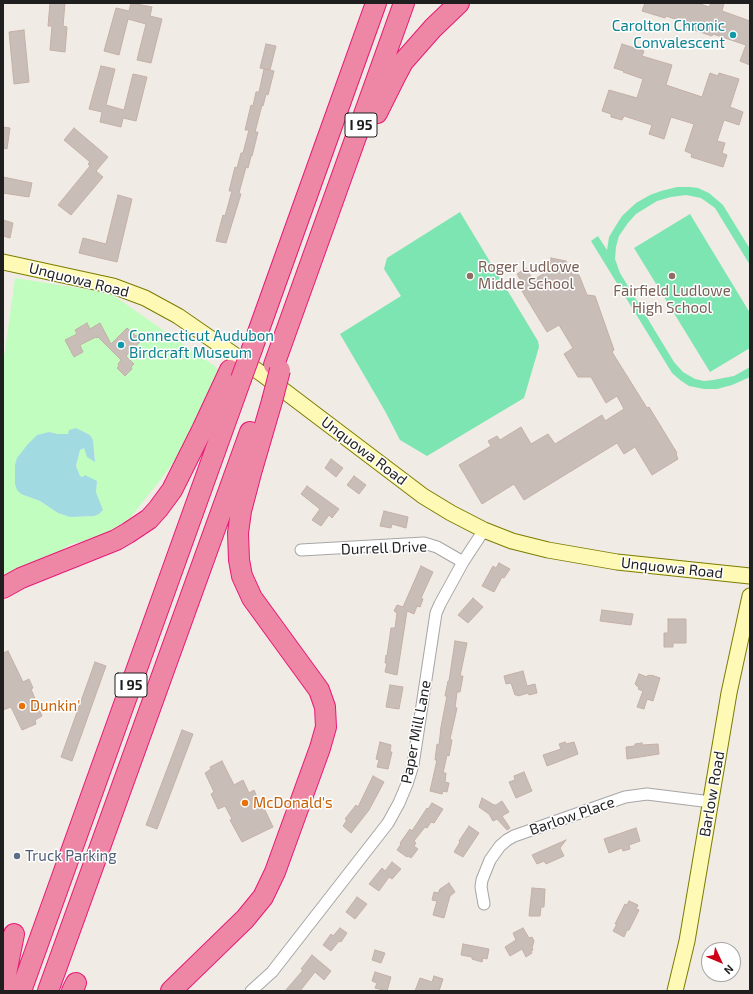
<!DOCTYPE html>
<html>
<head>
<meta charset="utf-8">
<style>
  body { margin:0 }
  #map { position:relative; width:753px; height:994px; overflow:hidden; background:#f1ebe5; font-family:"Exo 2",sans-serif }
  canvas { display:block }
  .frame { position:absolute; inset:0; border:4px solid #1f1f1f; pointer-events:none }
  .north { position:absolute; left:701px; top:942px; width:40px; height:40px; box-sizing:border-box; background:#fff; border:1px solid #a5a5a5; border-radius:50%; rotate:134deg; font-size:11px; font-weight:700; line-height:16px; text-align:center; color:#1f1f1f }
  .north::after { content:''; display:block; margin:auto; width:14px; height:18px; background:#ce0016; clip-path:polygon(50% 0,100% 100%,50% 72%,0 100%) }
</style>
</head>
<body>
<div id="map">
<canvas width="753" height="994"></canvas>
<div class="frame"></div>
<div class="north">N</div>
</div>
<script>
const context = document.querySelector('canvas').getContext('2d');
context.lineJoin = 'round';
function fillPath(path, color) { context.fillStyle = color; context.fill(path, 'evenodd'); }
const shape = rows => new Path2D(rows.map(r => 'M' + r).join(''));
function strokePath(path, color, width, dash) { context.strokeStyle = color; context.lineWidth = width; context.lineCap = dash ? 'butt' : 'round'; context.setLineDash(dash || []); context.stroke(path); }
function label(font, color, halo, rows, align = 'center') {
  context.font = font + ' "Exo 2",sans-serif'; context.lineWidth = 3; context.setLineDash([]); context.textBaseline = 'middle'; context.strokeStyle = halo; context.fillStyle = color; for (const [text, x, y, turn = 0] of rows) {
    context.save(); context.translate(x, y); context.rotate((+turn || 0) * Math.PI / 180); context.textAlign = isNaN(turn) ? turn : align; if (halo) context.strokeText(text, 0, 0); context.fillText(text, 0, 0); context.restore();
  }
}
fillPath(shape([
  [15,278,110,293,220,370,183,450,161,479,130,518,125,522,95,539,71,544,51,556,29,566,3,574,3,365],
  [76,428,90,435,93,440,95,459,87,456,85,447,80,450,76,467,80,476,97,481,96,492,103,510,99,514,94,516,70,517,58,513,40,501,21,494,15,484,15,465,49,432,58,434,68,434]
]), '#c1fdbf');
fillPath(shape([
  [690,187,698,188,709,193,723,205,750,249,750,265,715,208,701,198,686,195,671,197,657,201,636,214,628,223,619,236,616,247,615,259,620,273,674,362,683,372,695,379,704,381,713,380,734,376,750,367,750,377,732,385,717,389,704,389,689,386,680,380,672,373,591,241,598,236,607,250,609,237,615,227,622,216,636,203,650,195,661,191,677,187],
  [460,212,538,341,539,347,524,398,427,456,400,440,385,411,340,334,401,296,384,269,387,258],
  [690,214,750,313,750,348,710,372,634,248]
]), '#7de5b2');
fillPath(shape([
  [76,428,90,435,93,440,95,462,87,457,84,448,80,450,76,466,80,476,83,477,85,475,97,481,96,492,103,510,99,514,94,516,70,517,58,513,40,501,21,494,17,490,15,484,15,465,17,458,28,444,37,435,49,432,58,434,68,434,69,430]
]), '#a2dae1');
const building = shape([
  [50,3,65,3,63,26,67,27,65,52,50,50,52,26,48,26,50,3],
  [131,3,152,7,150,16,162,19,151,63,137,60,146,24,128,19,119,55,104,51,116,8,129,11,131,3],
  [645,3,697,3,709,7,711,3,724,3,722,11,750,21,750,65,740,61,746,45,713,34,712,36,685,27,687,23,666,16,665,18,642,11,645,3],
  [24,30,29,82,14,84,9,32,24,30],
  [266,44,276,46,270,70,274,71,268,95,266,94,263,106,262,105,255,132,258,132,252,156,251,156,248,168,246,167,239,193,241,194,226,243,216,241,223,215,225,216,232,191,229,191,235,167,237,168,241,153,243,153,249,130,245,130,251,105,253,106,256,92,259,92,264,69,269,70,260,68,266,44],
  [622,44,644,51,642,56,672,65,666,85,702,97,710,73,718,76,719,73,739,79,730,107,743,112,739,125,724,120,717,141,725,143,722,153,727,155,723,167,691,157,692,154,685,151,694,124,671,117,664,139,649,134,652,125,624,116,622,120,611,117,611,114,602,111,609,90,637,98,643,79,623,72,624,71,614,68,622,44],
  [101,66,115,69,106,105,124,110,133,74,147,77,136,121,123,118,121,127,100,122,102,112,89,109,101,66],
  [3,127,10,128,7,149,3,148,3,127],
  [74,128,108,157,96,171,103,177,71,215,58,205,90,166,88,164,90,162,64,140,74,128],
  [3,177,32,183,29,197,3,193,3,177],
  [118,195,132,199,117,262,79,253,83,238,106,244,118,195],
  [3,220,13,223,10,238,3,236,3,220],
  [551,258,566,261,572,274,579,275,587,295,595,296,614,350,612,352,647,408,649,407,677,453,676,454,678,459,652,475,635,447,624,454,617,443,524,500,514,484,482,504,459,465,491,446,488,441,497,436,500,440,521,427,531,444,548,434,555,444,602,415,605,421,624,409,617,396,606,403,591,377,578,377,564,354,573,348,559,325,547,332,522,291,526,289,517,274,526,268,533,280,550,270,551,258],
  [87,323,90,329,100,323,111,344,127,328,136,336,137,335,142,340,126,356,134,364,131,367,132,369,125,376,117,368,119,366,118,364,121,360,98,337,97,338,96,337,80,345,83,352,74,357,65,340,77,334,75,330,87,323],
  [331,459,343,468,336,477,325,468,331,459],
  [354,476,366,485,359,494,347,485,354,476],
  [307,486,339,509,332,518,329,515,321,526,312,520,320,509,301,494,307,486],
  [384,511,408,517,406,528,392,524,391,528,380,526,384,511],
  [499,563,510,569,504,578,502,577,494,592,482,586,493,566,496,568,499,563],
  [421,566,433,572,421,598,423,599,420,607,417,606,414,614,407,611,397,675,385,672,387,663,385,663,386,655,387,656,391,628,395,628,397,613,394,611,397,605,403,607,421,566],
  [473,598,483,607,468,623,458,615,473,598],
  [602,610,633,614,631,625,600,621,602,610],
  [668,619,686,619,686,643,673,643,673,647,664,647,664,633,668,633,668,619],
  [455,641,467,643,460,676,463,676,460,692,457,692,455,708,457,708,450,739,452,740,449,756,447,755,443,773,446,773,445,782,449,783,447,792,443,791,442,794,430,791,437,760,435,760,437,744,439,745,441,727,447,696,445,696,448,681,449,681,455,641],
  [8,651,23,682,29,679,33,688,31,689,42,716,35,720,36,724,22,730,11,707,3,710,3,653,8,651],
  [95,662,106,666,72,761,61,757,95,662],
  [523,671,527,686,535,684,537,693,529,695,528,693,518,696,517,695,515,695,511,683,506,684,504,676,523,671],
  [639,674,647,677,648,675,650,676,651,675,660,678,653,701,647,699,644,709,637,707,643,691,638,689,639,688,635,684,639,674],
  [390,685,403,687,399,709,386,707,390,685],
  [182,730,193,734,157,829,146,825,182,730],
  [380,742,391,745,390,752,392,752,388,769,377,767,379,760,376,759,380,742],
  [565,742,566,744,574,742,578,754,547,766,543,755,561,749,559,744,565,742],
  [642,743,642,745,658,744,659,754,627,759,626,747,635,746,635,744,642,743],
  [222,761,234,785,243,780,249,793,254,790,259,802,261,802,273,827,242,842,230,820,232,819,225,806,218,809,211,794,214,792,205,773,211,769,210,767,222,761],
  [524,772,532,791,516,798,509,782,515,780,514,776,524,772],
  [373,776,384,782,369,810,351,833,343,826,347,820,345,819,356,805,358,807,373,776],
  [482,798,494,805,496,805,502,801,509,812,502,816,510,828,507,830,497,819,493,821,489,814,479,807,482,798],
  [432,803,443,809,434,823,431,822,427,828,425,827,414,841,416,843,414,846,418,849,411,858,408,856,407,857,397,850,401,844,400,843,410,829,412,831,427,808,428,809,432,803],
  [469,826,479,833,463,857,454,852,460,842,459,841,469,826],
  [636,828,640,841,629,845,630,849,623,851,622,848,609,853,604,839,636,828],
  [566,840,560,848,564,856,546,864,544,861,537,864,532,855,566,840],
  [392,862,401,869,392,879,389,877,379,891,369,884,382,868,385,871,392,862],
  [449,883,455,892,450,896,444,918,433,915,437,901,432,900,434,892,438,893,440,889,449,883],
  [532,888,545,889,544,907,541,907,540,916,529,916,532,888],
  [357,897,367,904,355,919,346,912,357,897],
  [629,901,638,905,636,909,639,910,629,930,627,930,624,937,613,931,617,924,615,924,625,904,627,905,629,901],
  [340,928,347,933,341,942,339,941,331,951,323,945,331,934,333,936,340,928],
  [523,928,529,938,532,937,534,941,532,948,533,950,531,951,532,953,526,957,522,949,510,956,505,947,516,940,513,933,523,928],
  [463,944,489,949,487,959,483,958,482,962,472,959,472,957,461,955,463,944],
  [375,950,385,953,381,963,372,960,375,950],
  [312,955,331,971,324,980,315,972,300,991,285,991,298,976,303,970,301,969,312,955],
  [375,972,391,977,387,991,375,988,377,983,372,981,375,972],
  [434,976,443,979,439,991,415,991,420,978,432,982,434,976]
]);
fillPath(building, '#c9bdb8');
strokePath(building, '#c4b0a6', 1);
const street = shape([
  [301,550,424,543,437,547,463,562],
  [484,904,481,887,482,880,490,860,500,846,507,840,514,836,625,797,647,794,711,802],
  [251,991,272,972,388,823,399,803,407,784,413,765,436,613,440,604,463,562,484,530]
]);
const secondary = shape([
  [3,262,113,286,145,298,178,316,262,374,423,496,451,513,484,530,512,541,548,550,617,562,750,576],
  [675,991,687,941,729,693,750,596]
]);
const highway = shape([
  [377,113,396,75,403,62,433,28,459,3],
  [252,349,376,3],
  [274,365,404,3],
  [3,588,21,578,116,540,128,533,149,519,158,509,172,490,202,430,230,370],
  [3,989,14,934],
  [21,991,241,379],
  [48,991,250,432],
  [72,991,76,983],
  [171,991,245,919,263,897,275,872,320,748,326,727,325,707,319,690,252,598,242,576,239,560,238,533,241,511,251,473,272,401]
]);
strokePath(street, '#a6a6a6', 13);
strokePath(secondary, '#7c7c00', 17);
strokePath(highway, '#e81976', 22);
strokePath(street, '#fff', 11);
strokePath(secondary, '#fefab6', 15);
strokePath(highway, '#ed87a5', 20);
const highwayBridge = shape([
  [241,379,252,349],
  [272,401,280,370]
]);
strokePath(highwayBridge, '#e81976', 22, []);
strokePath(highwayBridge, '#ed87a5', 20);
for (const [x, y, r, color] of [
  [733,35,4,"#0f9aa8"],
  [470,276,4,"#8d6e63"],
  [672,276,4,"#8d6e63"],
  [121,345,4,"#0f9aa8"],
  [22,706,4,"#e8710a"],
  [245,803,4,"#e8710a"],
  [17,856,4,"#5c6f8a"]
]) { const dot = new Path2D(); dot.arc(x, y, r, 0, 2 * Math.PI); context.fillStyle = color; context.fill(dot); strokePath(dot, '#fff', 1.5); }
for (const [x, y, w] of [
  [361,125,32],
  [131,685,32]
]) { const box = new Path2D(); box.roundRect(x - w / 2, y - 12, w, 24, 3); context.fillStyle = '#fff'; context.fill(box); strokePath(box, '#1f1f1f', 1); }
label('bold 14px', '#1f1f1f', null, [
  ["I 95",361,125],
  ["I 95",131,685]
]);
label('15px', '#0d838f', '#fff', [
  ["Carolton Chronic",725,26],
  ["Convalescent",725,43],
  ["Connecticut Audubon",129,336,"left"],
  ["Birdcraft Museum",129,353,"left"]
], 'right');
label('15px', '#785e54', '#fff', [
  ["Roger Ludlowe",478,267],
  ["Middle School",478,284],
  ["Fairfield Ludlowe",672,291,"center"],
  ["High School",672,308,"center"]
], 'left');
label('15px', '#1f1f1f', '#fff', [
  ["Unquowa Road",79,280,14],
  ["Unquowa Road",364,451,37],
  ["Durrell Drive",384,548,-2],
  ["Unquowa Road",672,568,6],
  ["Paper Mill Lane",416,732,-79],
  ["Barlow Road",712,794,-80],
  ["Barlow Place",572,816,-19]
]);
label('15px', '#c56008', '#fff', [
  ["Dunkin'",30,706],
  ["McDonald's",253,803]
], 'left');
label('15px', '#4e5e75', '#fff', [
  ["Truck Parking",25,856]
], 'left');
</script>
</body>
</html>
